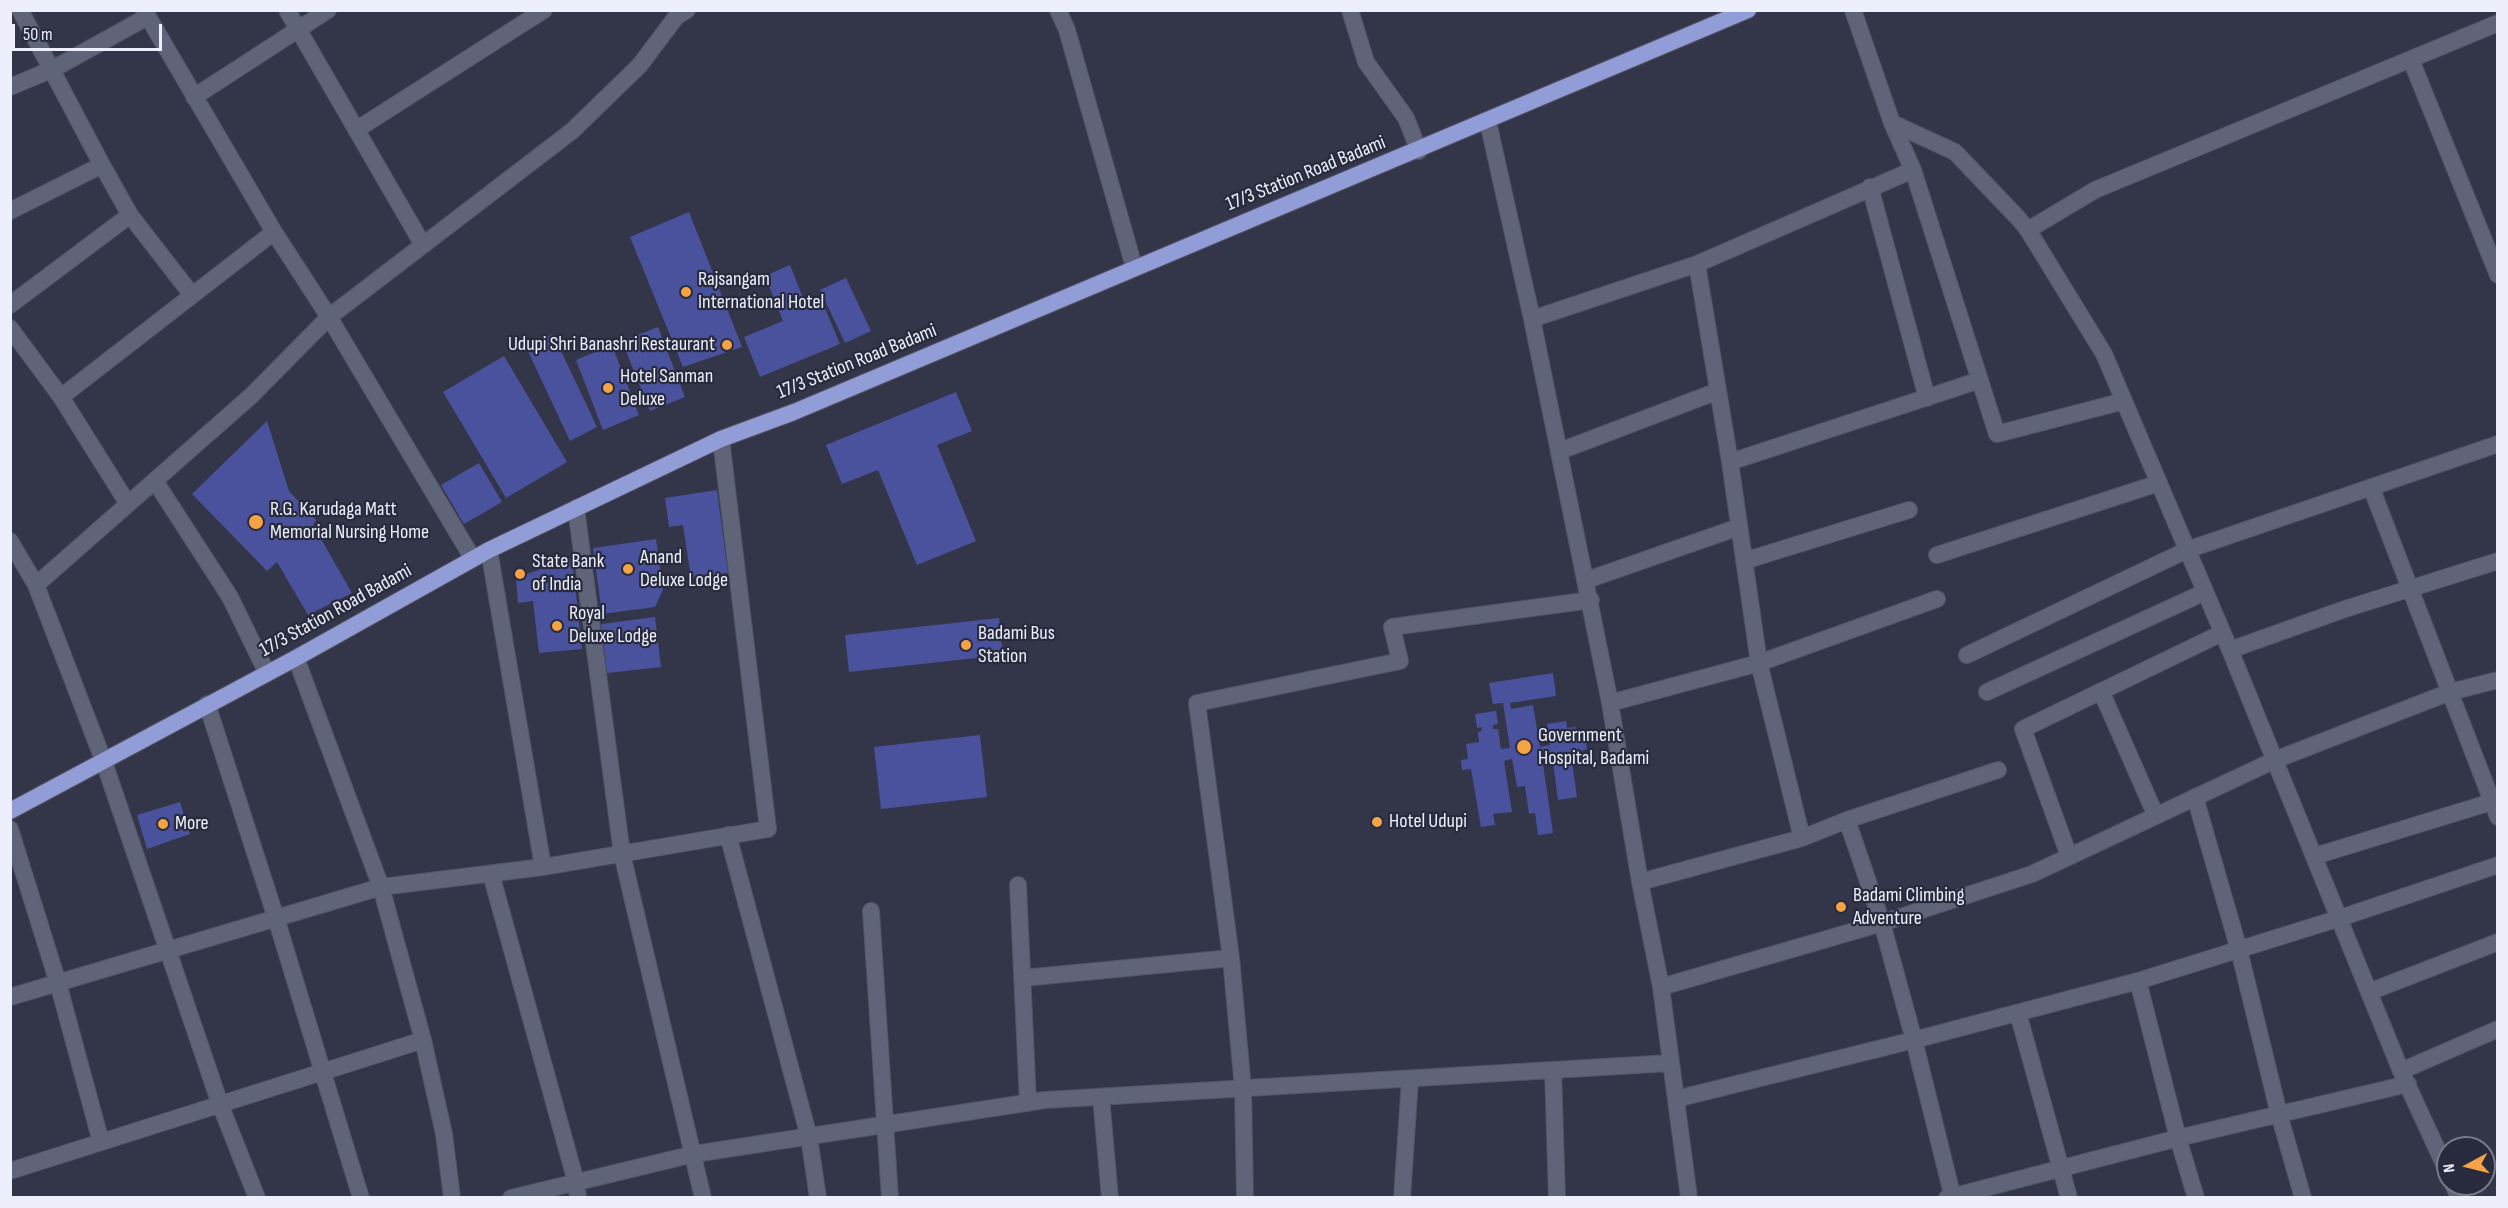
<!DOCTYPE html>
<html>
<head>
<meta charset="utf-8">
<style>
  body { margin:0 }
  #map { position:relative; width:2508px; height:1208px; overflow:hidden; background:#323648; font-family:"Sofia Sans Condensed",sans-serif }
  canvas { display:block }
  .frame { position:absolute; inset:0; border:12px solid #edf0fc; pointer-events:none }
  .north { position:absolute; left:2436px; top:1136px; width:60px; height:60px; box-sizing:border-box; background:#282b3d; border:2px solid #777a89; border-radius:50%; rotate:263deg; font-size:16px; font-weight:700; line-height:24px; text-align:center; color:#edf0fc }
  .north::after { content:''; display:block; margin:auto; width:21px; height:27px; background:#f5a345; clip-path:polygon(50% 0,100% 100%,50% 72%,0 100%) }
  .scale { position:absolute; left:12px; top:24px; width:150px; height:27px; box-sizing:border-box; border:3px solid #edf0fc; border-top:0; padding-left:8px; font-size:18px; line-height:21px; white-space:nowrap; color:#edf0fc; -webkit-text-stroke:4px #282b3d; paint-order:stroke }
</style>
</head>
<body>
<div id="map">
<canvas width="2508" height="1208"></canvas>
<div class="frame"></div>
<div class="north">N</div>
<div class="scale">50 m</div>
</div>
<script>
const context = document.querySelector('canvas').getContext('2d');
context.lineJoin = 'round';
function fillPath(path, color) { context.fillStyle = color; context.fill(path, 'evenodd'); }
const shape = rows => new Path2D(rows.map(r => 'M' + r).join(''));
function strokePath(path, color, width, dash) { context.strokeStyle = color; context.lineWidth = width; context.lineCap = dash ? 'butt' : 'round'; context.setLineDash(dash || []); context.stroke(path); }
function label(font, color, halo, rows, align = 'center') {
  context.font = font + ' "Sofia Sans Condensed",sans-serif'; context.lineWidth = 4.5; context.setLineDash([]); context.textBaseline = 'middle'; context.strokeStyle = halo; context.fillStyle = color; for (const [text, x, y, turn = 0] of rows) {
    context.save(); context.translate(x, y); context.rotate((+turn || 0) * Math.PI / 180); context.textAlign = isNaN(turn) ? turn : align; if (halo) context.strokeText(text, 0, 0); context.fillText(text, 0, 0); context.restore();
  }
}
fillPath(shape([
  [689,212,742,347,683,367,630,237],
  [790,265,807,308,822,301,840,344,760,377,744,337,783,321,765,276],
  [846,278,871,331,845,343,820,290],
  [658,327,685,397,650,411,622,341],
  [553,334,597,427,570,441,526,347],
  [612,345,639,415,603,430,576,360],
  [504,356,567,462,506,498,443,392],
  [956,392,972,431,937,445,976,541,917,565,878,470,842,484,826,445],
  [267,421,289,491,316,520,313,525,352,593,308,615,277,562,267,571,192,494],
  [479,463,502,502,464,524,441,485],
  [717,490,728,573,691,578,683,525,669,527,665,498],
  [656,539,663,590,655,607,602,614,593,548],
  [572,558,582,649,539,653,533,601,518,603,516,578],
  [655,617,661,667,607,673,601,624],
  [999,618,1003,655,849,672,845,635],
  [1553,673,1556,696,1510,703,1511,709,1533,705,1540,747,1550,745,1547,724,1566,721,1567,728,1576,727,1577,732,1584,730,1587,749,1581,751,1582,761,1572,762,1577,797,1558,800,1552,755,1542,757,1553,833,1538,835,1535,813,1529,814,1525,786,1517,787,1512,759,1504,761,1512,812,1493,814,1495,825,1481,827,1471,769,1462,770,1461,760,1468,759,1466,744,1479,742,1478,732,1482,731,1481,727,1477,728,1475,714,1496,711,1498,724,1493,725,1493,729,1498,729,1501,749,1510,748,1503,703,1493,704,1489,683],
  [980,735,987,797,881,809,874,747],
  [180,802,190,834,147,849,137,815]
]), '#4a529d');
const minor = shape([
  [144,10,274,232,329,317,473,559],
  [287,10,423,245],
  [1058,10,1067,30,1134,267],
  [1350,10,1366,62,1406,118,1419,151],
  [2411,60,2498,275],
  [10,87,53,69,147,17],
  [194,97,328,10],
  [1488,122,1532,319,1610,703,1640,882,1661,987,1689,1198],
  [356,130,544,10],
  [102,165,130,215,192,295],
  [1913,170,1997,434,2124,401],
  [1870,187,1927,398],
  [10,211,102,165,20,10],
  [2028,230,2095,190,2498,23],
  [1697,264,1730,462,1759,663,1802,838],
  [10,305,130,215],
  [1532,319,1697,264,1913,170,1892,123,1853,10],
  [10,328,61,397,128,504],
  [61,397,274,232],
  [1560,451,1718,391],
  [1730,462,1980,380],
  [155,481,230,597,267,673],
  [2371,487,2498,817],
  [576,508,622,854,703,1198],
  [10,541,36,585,104,762,220,1104,257,1198],
  [489,550,543,867,768,829,721,439],
  [1937,555,2159,483],
  [1744,561,1909,510],
  [1587,580,1739,527],
  [36,585,251,396,329,317,572,131,640,65,676,17,687,10],
  [2230,650,2345,609,2498,561],
  [1967,655,2187,550,2498,444],
  [296,658,381,887,423,1040,444,1134,452,1198],
  [2101,691,2156,816],
  [1987,692,2205,592],
  [1610,703,1759,663,1937,599],
  [207,704,276,918,361,1198],
  [2195,797,2239,950,2279,1114,2303,1198],
  [1847,820,1882,923,1914,1040,2138,981,2340,918,2498,865],
  [10,829,58,983,101,1142],
  [728,835,809,1137,818,1198],
  [2069,856,2023,729,2222,633],
  [2315,856,2498,800],
  [491,874,576,1182,578,1198],
  [1640,882,1802,838,1847,820,1998,770],
  [1018,885,1028,1103],
  [871,911,890,1198],
  [1231,958,1197,703,1400,661,1392,627,1591,600],
  [1023,978,1231,958,1243,1089,1245,1198],
  [2138,981,2178,1138,2196,1198],
  [1661,987,1882,923,2032,874,2275,760,2450,692,2498,680],
  [2369,992,2498,942],
  [10,997,381,887,543,867],
  [2018,1013,2069,1198],
  [1553,1070,1557,1198],
  [2401,1071,2498,1029],
  [1101,1097,1110,1198],
  [1676,1099,1914,1040,1953,1198],
  [10,1171,423,1040],
  [511,1198,694,1154,1045,1100,1671,1063],
  [1402,1198,1410,1079],
  [1947,1198,2178,1138,2408,1084]
]);
const tertiary = shape([
  [1892,123,1955,152,2018,218,2028,230,2104,354,2230,650,2401,1071,2448,1173],
  [2453,1184,2459,1198]
]);
const trunk = shape([
  [10,811,296,658,489,550,721,439,794,412,1748,10]
]);
strokePath(minor, '#515463', 18);
strokePath(tertiary, '#515463', 18);
strokePath(trunk, '#515463', 18);
strokePath(minor, '#606479', 16);
strokePath(tertiary, '#606479', 16);
strokePath(trunk, '#929dd8', 16);
for (const [x, y, r, color] of [
  [686,292,6,"#f5a345"],
  [727,345,6,"#f5a345"],
  [608,388,6,"#f5a345"],
  [256,522,8,"#f5a345"],
  [628,569,6,"#f5a345"],
  [520,574,6,"#f5a345"],
  [557,626,6,"#f5a345"],
  [966,645,6,"#f5a345"],
  [1524,747,8,"#f5a345"],
  [1377,822,6,"#f5a345"],
  [163,824,6,"#f5a345"],
  [1841,907,6,"#f5a345"]
]) { const dot = new Path2D(); dot.arc(x, y, r, 0, 2 * Math.PI); context.fillStyle = color; context.fill(dot); strokePath(dot, '#282b3d', 2); }
label('20px', '#edf0fc', '#282b3d', [
  ["17/3 Station Road Badami",1306,174,-22],
  ["17/3 Station Road Badami",857,362,-22],
  ["17/3 Station Road Badami",336,611,-29]
]);
label('20px', '#edf0fc', '#282b3d', [
  ["Rajsangam",698,280],
  ["International Hotel",698,303],
  ["Udupi Shri Banashri Restaurant",715,345,"right"],
  ["Hotel Sanman",620,377],
  ["Deluxe",620,400],
  ["R.G. Karudaga Matt",270,510],
  ["Memorial Nursing Home",270,533],
  ["Anand",640,558],
  ["Deluxe Lodge",640,581],
  ["State Bank",532,562],
  ["of India",532,585],
  ["Royal",569,614],
  ["Deluxe Lodge",569,637],
  ["Badami Bus",978,634],
  ["Station",978,657],
  ["Government",1538,736],
  ["Hospital, Badami",1538,759],
  ["Hotel Udupi",1389,822],
  ["More",175,824],
  ["Badami Climbing",1853,896],
  ["Adventure",1853,919]
], 'left');
</script>
</body>
</html>
